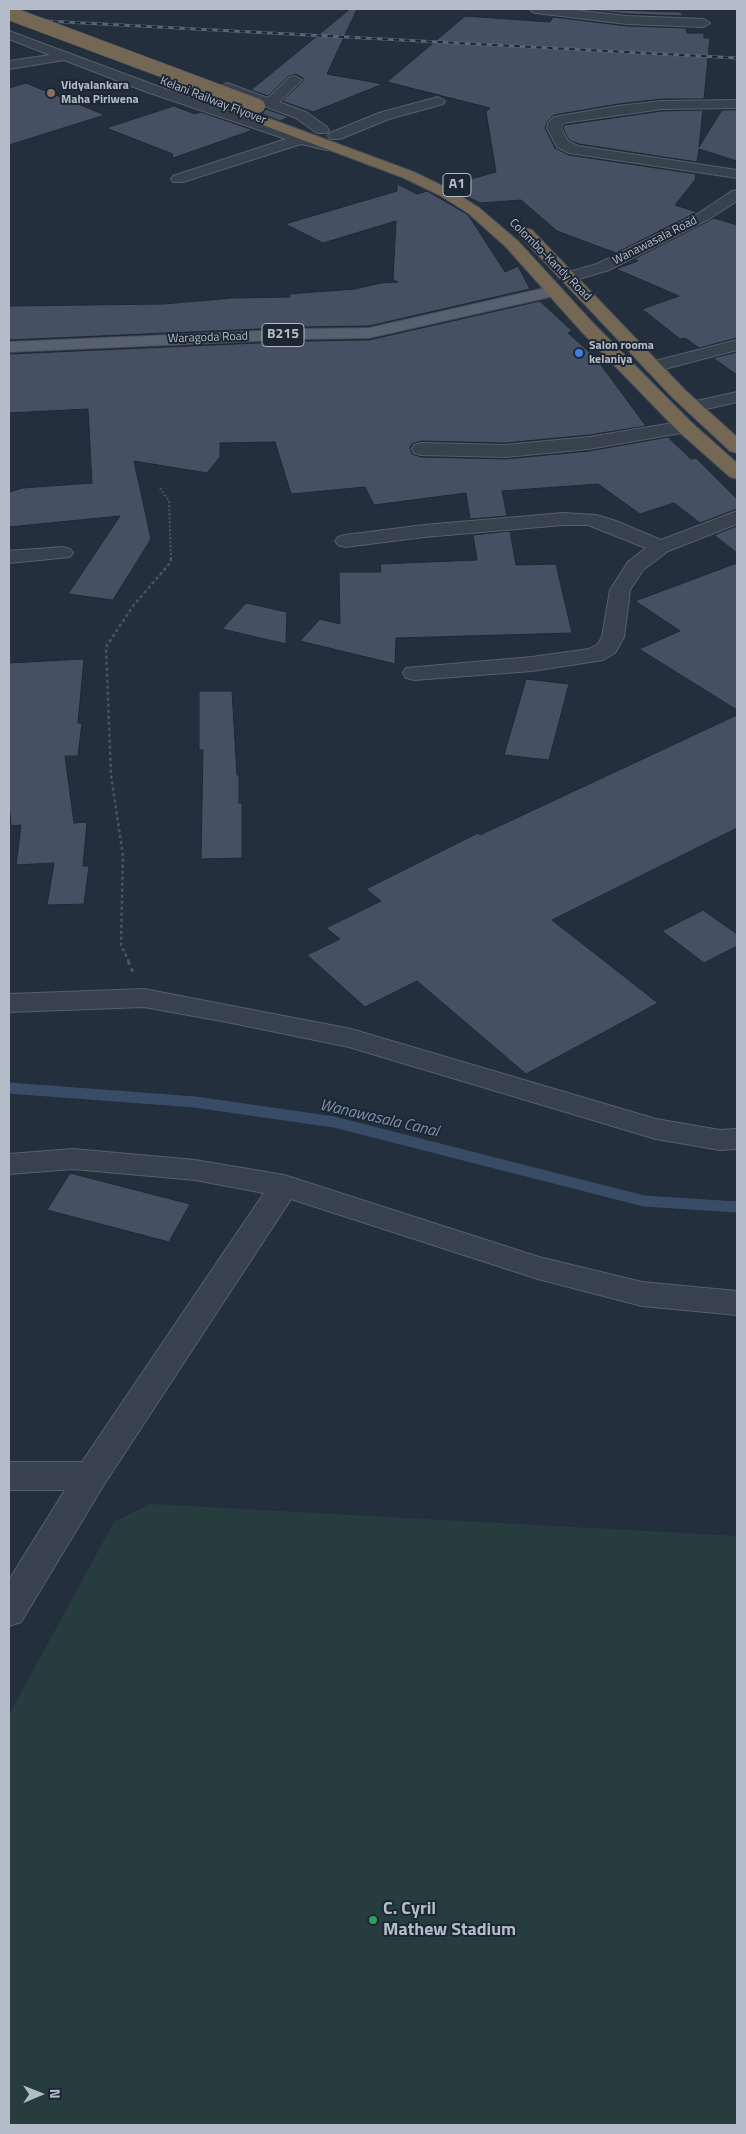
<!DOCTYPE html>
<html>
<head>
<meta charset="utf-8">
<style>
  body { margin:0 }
  #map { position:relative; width:746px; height:2134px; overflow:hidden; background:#242f3e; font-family:"Titillium Web",sans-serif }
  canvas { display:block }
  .frame { position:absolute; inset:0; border:10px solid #b4bcc9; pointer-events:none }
  .north { position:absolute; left:15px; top:2069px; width:50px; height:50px; -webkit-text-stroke:4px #1d2633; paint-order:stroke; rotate:89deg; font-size:14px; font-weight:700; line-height:20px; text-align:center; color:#b4bcc9 }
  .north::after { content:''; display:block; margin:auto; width:18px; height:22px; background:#b4bcc9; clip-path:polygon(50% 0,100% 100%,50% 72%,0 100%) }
</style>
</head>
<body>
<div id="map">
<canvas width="746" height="2134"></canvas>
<div class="frame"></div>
<div class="north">N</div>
</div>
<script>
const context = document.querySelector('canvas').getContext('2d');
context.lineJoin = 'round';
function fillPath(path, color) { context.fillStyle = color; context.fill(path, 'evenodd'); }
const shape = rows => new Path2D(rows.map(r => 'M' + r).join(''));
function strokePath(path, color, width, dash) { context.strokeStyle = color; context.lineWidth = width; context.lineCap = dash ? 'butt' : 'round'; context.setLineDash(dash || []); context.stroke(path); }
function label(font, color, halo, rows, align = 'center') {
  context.font = font + ' "Titillium Web",sans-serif'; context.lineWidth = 4; context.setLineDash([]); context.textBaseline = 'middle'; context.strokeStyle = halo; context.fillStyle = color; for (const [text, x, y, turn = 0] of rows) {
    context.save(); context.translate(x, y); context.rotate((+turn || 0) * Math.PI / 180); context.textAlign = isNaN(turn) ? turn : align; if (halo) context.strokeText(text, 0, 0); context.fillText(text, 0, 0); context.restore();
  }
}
fillPath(shape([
  [150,1504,737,1536,737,2125,9,2125,9,1715,114,1522]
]), '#263c3f');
strokePath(shape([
  [9,1088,195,1102,334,1122,644,1201,737,1207]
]), '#394c67', 11);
const building = shape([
  [350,9,357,9,327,74,383,84,313,112,282,101,303,81,303,78,296,74,289,76,268,96,251,90,350,9],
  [580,9,681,12,683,16,627,14,580,9],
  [465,16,550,22,553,17,627,26,686,28,687,33,704,33,704,38,710,38,704,99,662,99,618,104,554,115,547,122,545,128,555,148,569,155,696,174,695,180,675,205,697,212,616,253,557,231,521,200,480,203,446,186,496,172,486,112,490,108,387,82,465,16],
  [26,83,105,115,9,145,9,88,26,83],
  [174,106,195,114,201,112,253,130,173,158,172,155,173,154,106,128,174,106],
  [266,109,289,117,280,121,262,114,266,109],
  [703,110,699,147,722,110,737,110,737,161,699,149,697,162,579,144,569,140,563,128,564,125,662,111,703,110],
  [397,184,417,194,427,191,467,214,471,219,505,272,518,266,530,289,369,326,303,327,9,340,9,306,164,304,232,298,290,297,289,294,355,289,381,283,398,282,393,280,396,221,323,243,285,224,397,191,397,184],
  [714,218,737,225,737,338,699,348,685,338,680,339,642,309,679,296,616,269,638,261,634,259,714,218],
  [540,301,572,331,568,333,595,357,646,426,589,435,505,443,421,441,412,444,410,448,412,454,421,457,505,459,589,451,668,437,691,459,696,458,737,499,737,509,700,523,674,503,640,514,598,484,502,491,507,516,470,519,466,493,374,505,365,487,291,494,275,442,220,443,220,457,207,473,134,461,151,539,113,600,68,594,120,516,9,527,9,492,22,488,92,483,88,409,9,413,9,354,303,341,369,340,540,301],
  [737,352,737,375,713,358,737,352],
  [737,526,737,553,714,535,737,526],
  [510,531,516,565,556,564,572,633,396,638,395,664,300,641,320,619,340,624,339,572,381,572,380,564,477,560,473,535,510,531],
  [737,563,737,710,639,649,680,631,635,601,737,563],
  [246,603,287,612,286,644,222,629,246,603],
  [84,659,78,723,82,723,78,756,65,756,74,823,87,822,83,866,89,866,84,904,47,905,54,863,16,865,21,825,11,826,9,803,9,663,84,659],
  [526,679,569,684,549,760,504,755,526,679],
  [199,691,232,691,237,775,239,775,239,803,242,803,242,858,201,859,203,750,199,750,199,691],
  [737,715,737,828,552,920,658,1003,526,1074,417,981,365,1007,307,955,340,939,326,928,381,901,366,889,478,833,480,835,737,715],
  [703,910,737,934,737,946,704,963,662,931,703,910],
  [70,1173,190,1204,169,1242,47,1210,70,1173]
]);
fillPath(building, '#455162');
strokePath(building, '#1f2835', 1);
const minor = shape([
  [530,9,565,9,627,16,704,19,710,23,704,27,627,24,536,13,532,12,530,9],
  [9,31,157,86,305,136,332,143,334,146,332,149,327,150,301,144,183,182,173,182,171,179,173,176,286,139,147,92,64,60,9,69,9,61,50,55,9,39,9,31],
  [295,76,302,80,279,102,306,112,327,127,329,130,327,133,317,133,296,118,222,90,220,87,227,83,268,98,290,77,295,76],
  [438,97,445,101,443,104,389,119,340,139,330,139,328,136,330,133,379,113,438,97],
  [737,100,737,108,662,109,563,123,561,128,568,141,578,146,737,170,737,178,569,153,557,147,547,128,548,123,554,117,618,106,662,101,737,100],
  [737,190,737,201,709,219,609,270,568,282,562,280,560,277,562,274,597,264,664,231,699,213,732,191,737,190],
  [737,340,737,350,653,372,647,371,644,367,647,363,737,340],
  [737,392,737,402,693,412,687,411,684,407,687,403,737,392],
  [685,421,692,423,694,427,692,431,589,449,505,457,421,455,414,453,412,449,414,445,421,443,505,445,589,437,685,421],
  [737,511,737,524,668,551,643,570,630,590,624,637,615,653,603,660,532,671,414,680,406,678,403,673,406,668,532,657,589,649,598,644,602,637,610,590,628,562,646,548,588,525,563,525,424,537,345,547,338,545,335,541,338,537,345,535,424,525,563,513,596,515,616,521,661,540,737,511],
  [63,547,70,549,73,553,70,557,9,563,9,551,63,547],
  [144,989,351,1029,656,1119,720,1130,737,1129,737,1149,720,1150,656,1139,349,1047,227,1022,144,1007,9,1012,9,994,144,989],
  [73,1149,195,1160,284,1175,539,1257,642,1282,737,1291,737,1315,642,1306,538,1279,291,1199,103,1486,21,1622,9,1626,9,1580,65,1490,9,1490,9,1462,82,1462,264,1193,195,1180,73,1169,9,1174,9,1154,73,1149]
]);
const major = shape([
  [553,286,559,287,561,291,559,295,369,338,303,339,9,352,9,342,303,329,369,328,553,286]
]);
const highway = shape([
  [241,108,414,172,451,190,478,207,518,241,593,323,692,423,737,463,737,479,730,477,678,431,581,331,506,247,468,213,441,196,404,178,236,115,234,112,236,109,241,108],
  [526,228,532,230,685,390,737,437,737,453,730,451,673,398,520,236,518,233,520,230,526,228]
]);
strokePath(minor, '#565f6c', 2);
strokePath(major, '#414a57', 2);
strokePath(highway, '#434c59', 2);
strokePath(shape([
  [160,488,169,501,171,560]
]), '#44595c', 2, [2, 2]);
strokePath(shape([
  [129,962,121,945,123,856,111,775,106,647,133,606,171,562,171,559]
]), '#44595c', 2.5, [3, 3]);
strokePath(shape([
  [128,961,133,972]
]), '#44595c', 3, [4, 4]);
fillPath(minor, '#38414e');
fillPath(major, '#56606e');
fillPath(highway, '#746855');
const rail = shape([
  [9,19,737,58]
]);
strokePath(rail, '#5a6575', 3);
strokePath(rail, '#1d2633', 2, [5.5]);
const highwayBridge = shape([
  [9,13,258,106]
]);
strokePath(highwayBridge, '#434c59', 15, []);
strokePath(highwayBridge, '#746855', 14);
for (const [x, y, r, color] of [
  [51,93,5,"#8d6e63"],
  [579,353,5,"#3f7fe0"],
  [373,1920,5,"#2e9e5b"]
]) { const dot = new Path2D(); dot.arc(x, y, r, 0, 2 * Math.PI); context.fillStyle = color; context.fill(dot); strokePath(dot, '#1d2633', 2); }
label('bold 12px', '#b4bcc9', '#1d2633', [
  ["Vidyalankara",61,86],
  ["Maha Piriwena",61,100],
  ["Salon rooma",589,346],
  ["kelaniya",589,360]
], 'left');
label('12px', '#b4bcc9', '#1d2633', [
  ["Kelani Railway Flyover",213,101,21],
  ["Wanawasala Road",655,241,-27],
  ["Colombo-Kandy Road",550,260,45],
  ["Waragoda Road",208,338,-2]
]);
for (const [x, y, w] of [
  [457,185,28],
  [283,335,42]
]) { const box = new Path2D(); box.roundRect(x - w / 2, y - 11.5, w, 23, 4); context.fillStyle = '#1d2633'; context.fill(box); strokePath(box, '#b4bcc9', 1); }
label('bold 14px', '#b4bcc9', null, [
  ["A1",457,185],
  ["B215",283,335]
]);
label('italic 16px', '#7c92b1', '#1d2633', [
  ["Wanawasala Canal",379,1119,13]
]);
label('bold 18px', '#b4bcc9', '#1d2633', [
  ["C. Cyril",383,1910],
  ["Mathew Stadium",383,1931]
], 'left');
</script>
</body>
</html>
